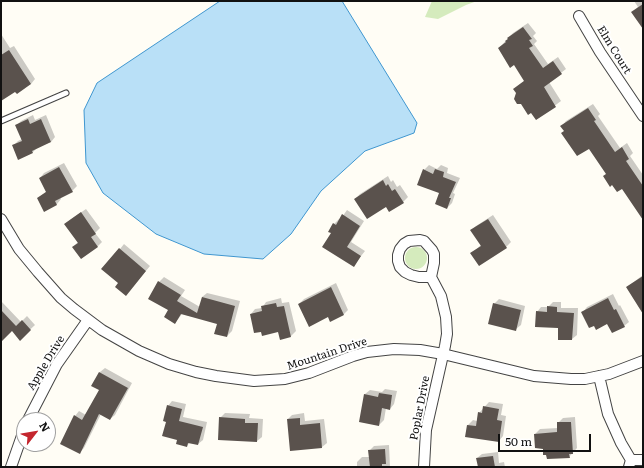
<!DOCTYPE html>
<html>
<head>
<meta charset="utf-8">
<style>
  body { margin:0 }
  #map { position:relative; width:644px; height:468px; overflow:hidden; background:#fffdf5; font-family:Literata,serif }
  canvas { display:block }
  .frame { position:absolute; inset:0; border:2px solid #111; pointer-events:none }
  .north { position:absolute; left:16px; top:412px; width:40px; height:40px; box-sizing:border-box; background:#fff; border:1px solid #a0a0a0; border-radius:50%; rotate:59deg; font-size:11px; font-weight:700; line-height:16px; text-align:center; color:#111 }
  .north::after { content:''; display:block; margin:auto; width:14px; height:18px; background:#c4262e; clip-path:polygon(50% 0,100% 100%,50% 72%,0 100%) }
  .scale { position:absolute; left:498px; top:434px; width:93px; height:18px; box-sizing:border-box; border:2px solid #111; border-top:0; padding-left:5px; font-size:12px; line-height:14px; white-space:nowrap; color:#111; -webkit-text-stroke:3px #fff; paint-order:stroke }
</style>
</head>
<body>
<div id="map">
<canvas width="644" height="468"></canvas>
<div class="frame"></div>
<div class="north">N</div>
<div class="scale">50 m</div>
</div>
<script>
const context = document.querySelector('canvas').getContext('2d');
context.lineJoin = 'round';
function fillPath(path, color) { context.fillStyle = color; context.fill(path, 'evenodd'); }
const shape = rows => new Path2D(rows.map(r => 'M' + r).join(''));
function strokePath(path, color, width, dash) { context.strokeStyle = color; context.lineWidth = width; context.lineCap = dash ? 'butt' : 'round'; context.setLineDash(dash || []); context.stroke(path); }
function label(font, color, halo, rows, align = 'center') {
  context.font = font + ' Literata,serif'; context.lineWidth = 4; context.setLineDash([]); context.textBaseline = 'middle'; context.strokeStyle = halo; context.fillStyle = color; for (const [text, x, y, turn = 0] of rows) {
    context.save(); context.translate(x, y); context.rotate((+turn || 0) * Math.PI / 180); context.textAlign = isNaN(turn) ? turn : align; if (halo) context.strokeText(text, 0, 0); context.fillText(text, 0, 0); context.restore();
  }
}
fillPath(shape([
  [432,1,477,1,466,5,438,19,425,17],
  '405 258a11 11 0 1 1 22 0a11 11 0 1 1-22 0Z'
]), '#d5ebbd');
const water = shape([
  [220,1,342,1,417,123,414,133,365,151,321,191,291,234,263,259,204,254,156,234,103,193,86,163,84,110,97,83,220,1]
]);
fillPath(water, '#b9e0f7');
strokePath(water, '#3f96cf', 1);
fillPath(shape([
  [634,1,643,1,643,19,633,12,638,7],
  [528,23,536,33,533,36,537,41,534,44,548,64,558,57,566,69,549,82,561,101,537,119,514,89,525,80,514,64,499,48,513,33],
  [1,34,10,48,14,46,35,79,31,84,15,90,1,100],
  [593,104,600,114,598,116,620,148,627,143,633,153,630,156,643,175,643,218,622,187,607,174,589,147,565,131,562,126,566,121],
  [33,115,35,120,46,115,55,137,51,142,38,147,32,153,13,146,18,141,22,139,16,126,21,121],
  [64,163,77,186,72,191,60,197,61,199,57,204,45,211,38,198,47,191,40,178,44,173],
  [429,165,437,169,441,165,448,168,447,173,460,178,453,193,455,194,452,203,447,208,440,193,424,170],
  [388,176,391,182,393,180,397,187,400,185,408,197,403,202,386,206,355,199,360,194],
  [86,209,100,228,95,233,102,242,97,247,73,247,78,242,70,220],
  [347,210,364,221,351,242,365,251,354,265,332,233,334,224,339,219,340,220],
  [493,215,511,242,506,247,472,253,481,245,472,230,476,226],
  [124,244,150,266,130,290,120,283,120,249],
  [643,275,643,306,627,287],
  [164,277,185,290,181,296,200,307,202,297,207,293,240,301,232,331,227,336,218,323,182,314,175,323,159,282],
  [336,283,348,310,344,314,330,321,328,316,299,304,304,299],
  [613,294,619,306,620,305,629,322,624,326,583,312,587,307],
  [281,298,282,303,289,302,296,331,291,336,281,338,279,331,261,331,251,314,255,309,262,308,266,302],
  [499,299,525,306,521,325,516,329,494,304],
  [1,301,21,322,27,316,35,325,20,339,12,330,1,338],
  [553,302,561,302,561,308,578,308,577,335,572,339,559,327,537,312,541,307,548,307],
  [105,368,132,383,115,415,110,419,101,414,84,448,80,452,75,416,79,411,86,415,100,390,93,386,100,372],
  [385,389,397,391,394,404,390,409,386,408,384,420,379,425,365,394,370,390,382,392],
  [172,401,186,404,183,417,207,422,203,440,198,444,190,442,187,446,178,439,167,421,168,406],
  [489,402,503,404,501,415,506,416,503,436,499,441,467,436,468,425,473,420,477,421,479,413],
  [225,413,250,414,249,418,263,419,262,437,257,441,219,439,220,418],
  [304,413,305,421,324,419,327,443,322,447,288,419,292,415],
  [575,417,577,448,569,457,544,448,535,434,540,429,558,428,558,423,563,418],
  [389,445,390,467,357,467,357,462,362,457,370,457,369,451,374,446],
  [498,452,499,463,504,462,505,467,479,467,477,458,482,454]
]), '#0003');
fillPath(shape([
  [643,4,643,29,631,12],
  [523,27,532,39,529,40,533,46,529,48,543,68,553,61,562,74,544,87,556,107,536,120,531,113,528,115,521,104,517,104,514,99,516,93,513,89,524,81,514,65,510,68,498,48,506,42,505,41,508,39,507,38],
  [9,50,31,84,17,94,15,92,1,101,1,55],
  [588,108,596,120,594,121,615,152,622,147,629,159,626,161,643,186,643,220,622,189,617,192,612,185,610,187,603,176,606,174,589,149,577,156,561,133,564,131,560,126],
  [28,119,30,124,41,119,51,142,32,151,33,153,18,160,12,145,22,141,15,125],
  [59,167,73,192,55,201,57,205,44,212,37,198,46,192,39,178],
  [423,169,433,174,435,169,444,172,443,177,456,182,449,198,451,198,447,209,435,204,439,193,417,185],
  [383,180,386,186,388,184,392,191,395,189,404,203,389,212,386,207,367,219,354,199],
  [81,212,96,234,91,237,98,247,81,259,72,247,78,243,64,224],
  [342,214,360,226,347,247,361,256,354,267,322,247,331,233,328,232,333,223,336,225],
  [488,219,507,248,479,266,470,253,481,246,470,230],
  [119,248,146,271,126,296,115,287,118,283,101,269],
  [643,276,643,314,626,287],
  [158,281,181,295,177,301,197,313,202,297,235,306,227,337,214,334,217,324,181,314,175,324,164,317,168,310,148,299],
  [331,287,344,315,330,322,328,317,309,327,298,304],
  [608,298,614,310,616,309,625,327,612,333,607,324,596,330,594,326,589,328,581,312],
  [276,303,277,307,284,306,291,337,280,340,278,332,262,336,261,332,254,333,250,314,262,311,261,306],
  [493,303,521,310,516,331,488,324],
  [547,306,557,307,557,312,574,313,572,340,558,340,558,328,535,327,536,311,547,312],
  [1,310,16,326,22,320,31,330,20,341,12,331,1,342],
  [99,372,128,388,110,420,99,414,80,454,60,444,74,415,82,420,99,390,91,386],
  [379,393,392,395,390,410,382,408,379,426,359,422,364,394,378,397],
  [167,405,182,409,179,421,203,427,198,445,188,443,187,447,176,444,177,440,162,436,166,422,163,421],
  [483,406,499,409,497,420,502,421,499,442,465,437,467,425,476,426,478,412,482,413],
  [219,417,245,419,245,423,258,423,257,442,218,440],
  [300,418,300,425,320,423,322,448,290,451,287,419],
  [557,422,571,422,573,454,569,454,570,458,547,459,546,455,543,455,543,449,535,448,534,434,557,432],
  [385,449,386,464,382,464,382,467,370,467,368,450],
  [493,456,495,467,478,467,476,458]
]), '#5a524d');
const lane = shape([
  [1,121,66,93]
]);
const street = shape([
  [579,16,600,52,643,116],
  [1,219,19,249,38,272,61,298,74,309,102,330,139,351,169,364,196,372,216,376,254,381,285,379,309,373,353,356,367,352,394,349,420,350,443,354,534,376,571,379,585,379,609,374,643,361],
  [599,376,608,414,621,443,631,460,629,467],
  [28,420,57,364,88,320],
  [631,460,643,460],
  [11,467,24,430],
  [424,467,426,430,445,346,447,334,446,317,441,296,431,277,434,263,434,254,432,250,424,241,420,240,409,241,404,244,400,249,398,255,398,261,400,267,405,272,411,275,419,277,431,277]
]);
strokePath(lane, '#444', 7);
strokePath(street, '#444', 12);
strokePath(lane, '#fff', 5);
strokePath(street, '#fff', 10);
label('11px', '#111', '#fff', [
  ["Elm Court",614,50,58],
  ["Mountain Drive",327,354,-18],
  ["Apple Drive",46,363,-59],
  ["Poplar Drive",420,408,-79]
]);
</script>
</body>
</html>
